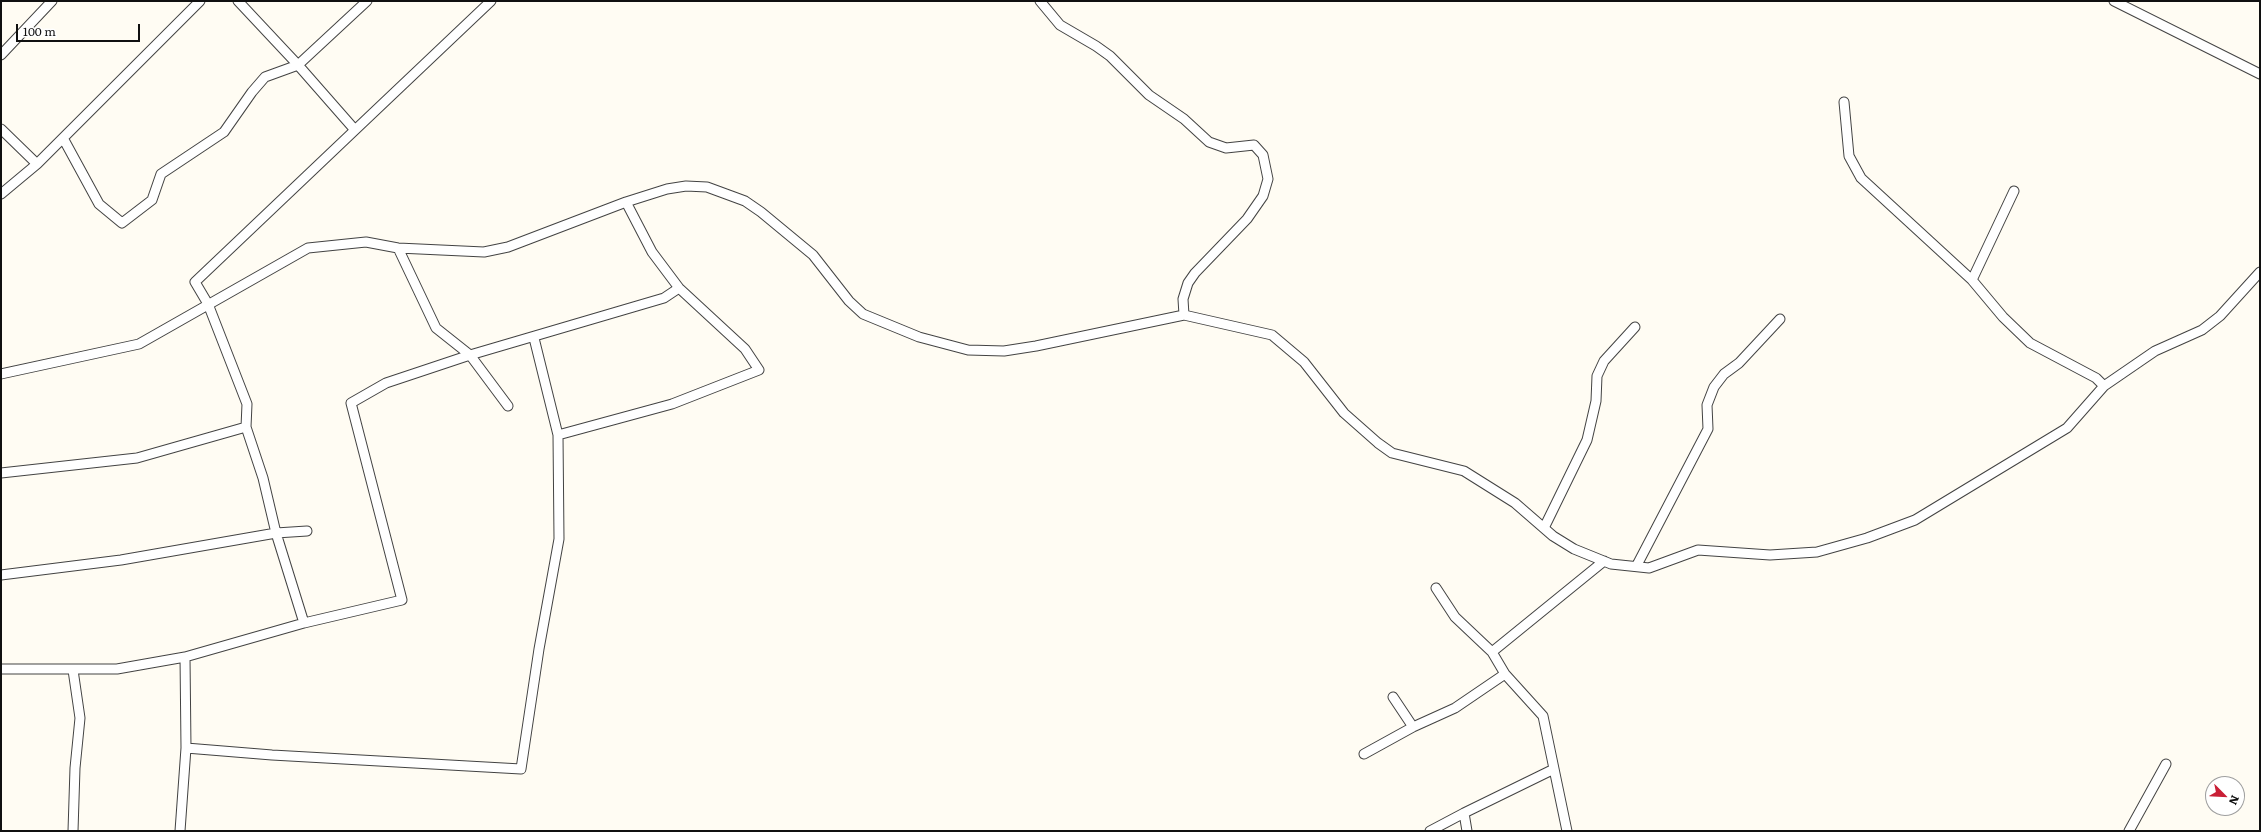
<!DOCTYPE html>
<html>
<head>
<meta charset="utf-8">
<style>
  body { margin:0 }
  #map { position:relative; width:2261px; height:832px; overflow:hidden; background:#fffcf3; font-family:Literata,serif }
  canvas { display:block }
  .frame { position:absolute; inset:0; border:2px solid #101010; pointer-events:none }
  .north { position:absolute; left:2205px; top:776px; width:40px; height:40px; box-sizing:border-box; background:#fff; border:1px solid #9f9f9f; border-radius:50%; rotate:114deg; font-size:11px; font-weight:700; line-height:16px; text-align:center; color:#101010 }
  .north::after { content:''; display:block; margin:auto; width:14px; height:18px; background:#c91f36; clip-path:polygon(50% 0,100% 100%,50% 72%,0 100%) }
  .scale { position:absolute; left:16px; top:24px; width:124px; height:18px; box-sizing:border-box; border:2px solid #101010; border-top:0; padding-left:5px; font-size:12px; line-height:14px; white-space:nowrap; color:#101010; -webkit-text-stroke:3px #fff; paint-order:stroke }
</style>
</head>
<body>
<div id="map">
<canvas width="2261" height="832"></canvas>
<div class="frame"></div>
<div class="north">N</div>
<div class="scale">100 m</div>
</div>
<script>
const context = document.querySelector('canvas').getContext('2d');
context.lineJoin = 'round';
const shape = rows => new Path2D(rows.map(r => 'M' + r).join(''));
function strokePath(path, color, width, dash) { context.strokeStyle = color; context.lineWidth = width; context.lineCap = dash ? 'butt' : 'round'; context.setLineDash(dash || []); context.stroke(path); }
const minor = shape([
  [238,1,298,65,367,1],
  [1040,1,1060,25,1096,46,1110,56,1149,95,1184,119,1209,142,1226,148,1254,145,1263,155,1268,179,1263,196,1247,219,1195,273,1188,283,1183,299,1184,315],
  [2114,1,2260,74],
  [1,55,52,1],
  [1844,102,1849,156,1861,178,1972,280,2003,317,2030,343,2096,378,2104,386],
  [1,129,37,164],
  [355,130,491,1],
  [63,138,99,204,122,223,152,200,161,174,224,132,252,92,265,77,298,65,355,130,195,282,208,304,247,404,246,427,263,478,276,533,304,623,185,657,186,748,180,831],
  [1,194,37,164,200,1],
  [398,248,436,328,470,355,508,406],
  [1972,280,2014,191],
  [534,338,558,435,672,404,759,370,745,349,679,288,652,252,626,202],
  [1,374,139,344,308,248,366,242,398,248,484,252,508,247,626,202,667,189,686,186,707,187,745,201,761,212,813,255,849,301,863,314,919,337,968,350,1004,351,1036,346,1184,315,1272,335,1304,362,1344,413,1378,443,1392,453,1464,471,1515,503,1553,536,1574,549,1611,564,1649,568,1698,550,1770,555,1817,552,1867,538,1915,520,2067,428,2104,386,2155,351,2202,330,2220,316,2260,272],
  [1,473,137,458,246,427],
  [1544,528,1587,440,1596,401,1597,376,1604,361,1635,327],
  [1637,565,1708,429,1707,405,1714,387,1724,374,1739,363,1780,319],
  [1,575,121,560,276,533,307,531],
  [1436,588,1455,617,1492,652],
  [304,623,402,600,351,403,386,383,470,355,664,298,679,288],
  [1,669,117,669,185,657],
  [73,670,80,718,75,768,73,831],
  [1393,697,1413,727],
  [186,748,272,755,521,769,539,649,559,539,558,435],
  [1364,754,1413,727,1455,708,1505,674],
  [1464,813,1554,769],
  [1430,831,1464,813,1467,831],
  [1567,831,1543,716,1505,674,1492,652,1604,561],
  [2129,831,2166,764]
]);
strokePath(minor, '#434343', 11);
strokePath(minor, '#fff', 9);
</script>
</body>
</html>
